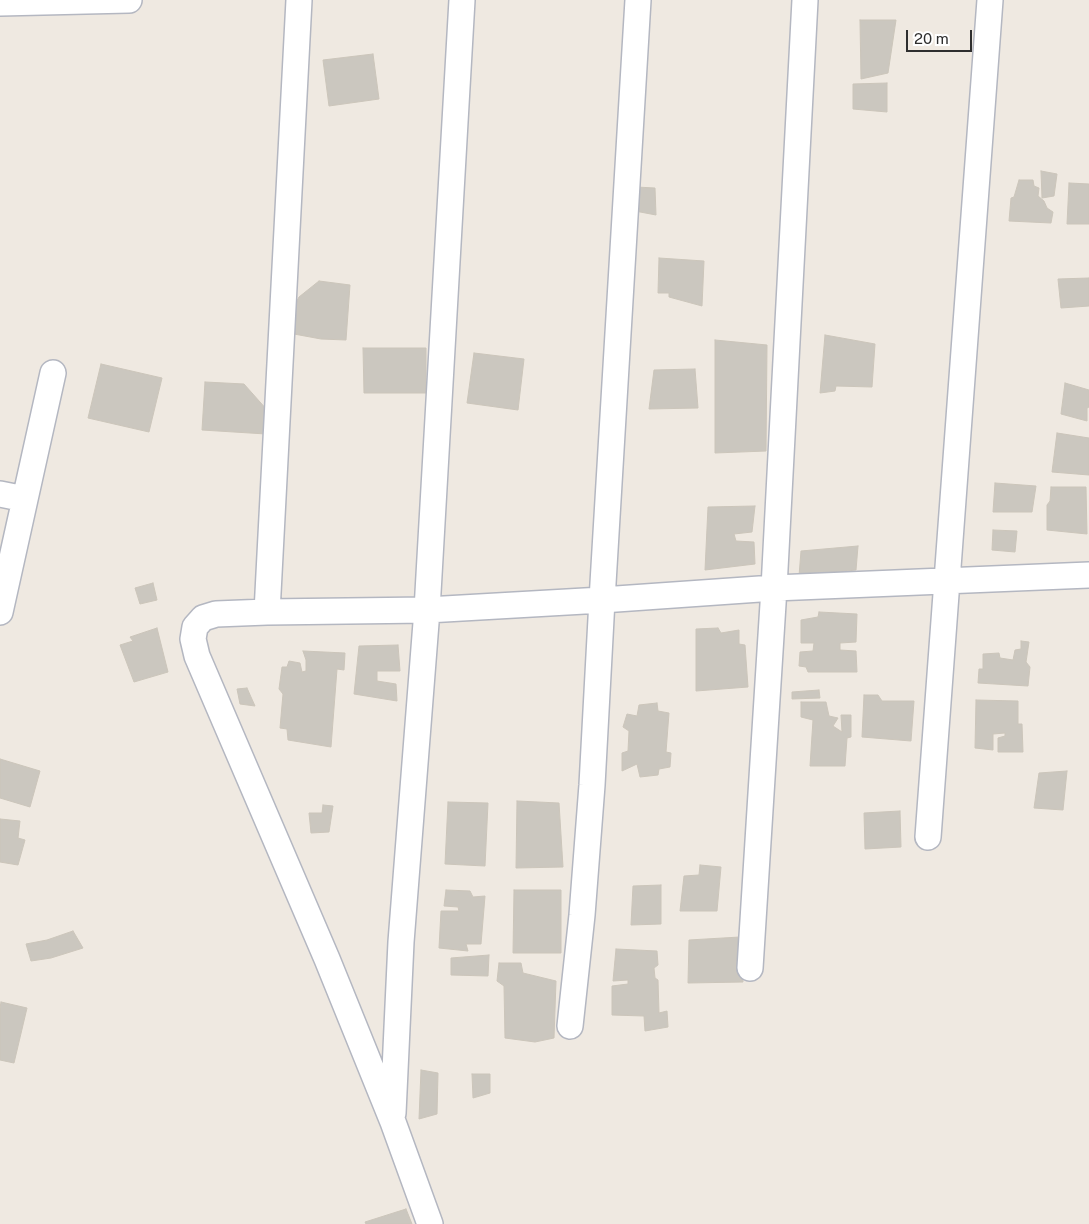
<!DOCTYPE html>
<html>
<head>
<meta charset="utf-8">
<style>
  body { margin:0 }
  #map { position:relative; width:1089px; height:1224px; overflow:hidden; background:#efe9e1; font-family:"Public Sans",sans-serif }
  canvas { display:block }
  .scale { position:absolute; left:906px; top:30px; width:66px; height:22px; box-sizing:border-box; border:2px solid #2e2e2e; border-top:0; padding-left:6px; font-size:15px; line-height:18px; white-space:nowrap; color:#2e2e2e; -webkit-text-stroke:4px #fff; paint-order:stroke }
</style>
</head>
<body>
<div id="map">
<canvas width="1089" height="1224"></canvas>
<div class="scale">20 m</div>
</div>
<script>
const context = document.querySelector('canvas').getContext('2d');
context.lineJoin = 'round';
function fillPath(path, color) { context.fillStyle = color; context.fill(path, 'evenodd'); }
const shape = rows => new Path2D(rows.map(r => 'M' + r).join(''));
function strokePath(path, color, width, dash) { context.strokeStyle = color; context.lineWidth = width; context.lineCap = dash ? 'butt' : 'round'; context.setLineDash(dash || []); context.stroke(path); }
const building = shape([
  [860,20,896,20,888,73,861,79,860,20],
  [373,54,379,99,329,106,323,60,373,54],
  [887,83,887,112,853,109,853,84,887,83],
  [1041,171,1057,174,1054,196,1042,198,1041,171],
  [1019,180,1033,180,1034,186,1039,188,1038,196,1044,201,1047,208,1053,212,1051,223,1009,221,1011,198,1014,197,1019,180],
  [1069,183,1089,184,1089,224,1067,224,1069,183],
  [636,187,655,188,656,215,635,211,636,187],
  [659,258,704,261,702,306,669,297,669,293,658,293,659,258],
  [1089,278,1089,306,1061,308,1058,279,1089,278],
  [319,281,350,285,346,340,321,339,294,334,292,310,299,297,319,281],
  [825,335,875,344,872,387,836,386,835,391,820,393,825,335],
  [715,340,767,345,766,451,715,453,715,340],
  [363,348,426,348,426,393,364,393,363,348],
  [474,353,524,359,518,410,467,403,474,353],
  [101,364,162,378,149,432,88,418,101,364],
  [695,369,698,408,649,409,654,370,695,369],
  [205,382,244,384,268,411,266,434,202,430,205,382],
  [1065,383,1089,390,1089,407,1087,408,1087,421,1061,414,1065,383],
  [1057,433,1089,438,1089,475,1052,472,1057,433],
  [995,483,1036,486,1032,512,993,512,995,483],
  [1051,487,1086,487,1087,534,1047,530,1047,505,1050,501,1051,487],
  [755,506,752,532,734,534,736,541,754,542,755,564,705,570,708,507,755,506],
  [993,530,1017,531,1015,552,992,550,993,530],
  [858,546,856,570,799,576,801,551,858,546],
  [153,583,157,600,140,604,135,588,153,583],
  [819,612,857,614,856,642,840,643,840,650,856,651,857,672,808,672,806,667,799,666,800,652,813,651,814,643,801,643,801,620,818,617,819,612],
  [157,628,168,672,134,682,120,645,133,641,130,637,157,628],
  [718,628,721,633,739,630,739,644,745,645,748,687,696,691,696,629,718,628],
  [1021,641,1029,642,1026,662,1030,667,1028,686,978,683,979,669,983,669,983,654,999,653,1000,658,1013,660,1015,650,1021,649,1021,641],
  [398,645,400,671,377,671,377,681,396,684,397,701,354,694,359,646,398,645],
  [303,651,345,653,344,670,337,669,331,747,288,740,287,729,280,728,283,694,279,689,282,667,287,667,289,661,300,663,302,672,306,671,306,660,303,651],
  [247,688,255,706,240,704,237,689,247,688],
  [819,690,820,698,792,699,792,692,819,690],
  [864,695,878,695,882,701,914,701,911,741,862,737,864,695],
  [976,700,1018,701,1018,724,1022,724,1023,752,998,752,998,738,1005,736,1005,733,993,734,993,750,975,748,976,700],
  [801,702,826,702,829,716,838,718,833,726,842,732,841,715,851,715,851,737,847,738,845,766,810,766,813,720,801,717,801,702],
  [657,703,658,711,669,713,666,752,671,753,670,767,659,769,658,775,640,777,637,764,622,771,622,753,628,751,629,731,623,727,627,714,637,716,639,705,657,703],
  [0,759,40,771,30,807,0,798,0,759],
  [1067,771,1063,810,1034,808,1039,773,1067,771],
  [517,801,559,803,563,867,516,868,517,801],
  [448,802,488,803,485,866,445,864,448,802],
  [323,805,333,806,329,832,311,833,309,813,322,813,323,805],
  [900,811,901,847,865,849,864,813,900,811],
  [0,819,20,821,18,838,25,840,18,865,0,862,0,819],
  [700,865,721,867,717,911,680,911,684,876,699,875,700,865],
  [661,885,661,924,631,925,633,886,661,885],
  [446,890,470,891,473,897,485,896,481,944,466,944,468,951,439,948,441,911,459,911,458,907,444,906,446,890],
  [514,890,561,890,561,953,513,953,514,890],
  [73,931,83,948,51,958,31,961,26,944,47,940,73,931],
  [740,937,743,982,688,983,689,940,740,937],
  [616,949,657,951,658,965,654,968,655,978,658,980,659,1013,667,1011,668,1027,645,1031,644,1016,612,1015,612,986,628,984,628,980,613,981,616,949],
  [489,955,488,976,451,975,451,958,489,955],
  [499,963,521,963,523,973,556,981,554,1038,535,1042,505,1038,504,986,497,981,499,963],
  [1,1002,27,1008,14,1063,0,1060,0,1008,1,1002],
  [421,1070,438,1073,437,1114,419,1119,421,1070],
  [472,1074,490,1074,490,1093,473,1098,472,1074],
  [406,1209,412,1224,366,1224,365,1222,406,1209]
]);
fillPath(building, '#cbc7bf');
strokePath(building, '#cbc5ba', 1);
const street = shape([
  [0,3,129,0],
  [0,494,25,499],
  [0,612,53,373],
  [267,612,299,0],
  [928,837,990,0],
  [750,968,774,588,805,0],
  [570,1026,582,915,592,785,602,600,638,0],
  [393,1113,401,942,427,610,462,0],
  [430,1224,393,1122,327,959,197,656,193,639,195,627,203,618,216,614,267,612,427,610,602,600,774,588,1089,575]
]);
strokePath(street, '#b4b7c1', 28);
strokePath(street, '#fff', 25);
</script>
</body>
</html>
